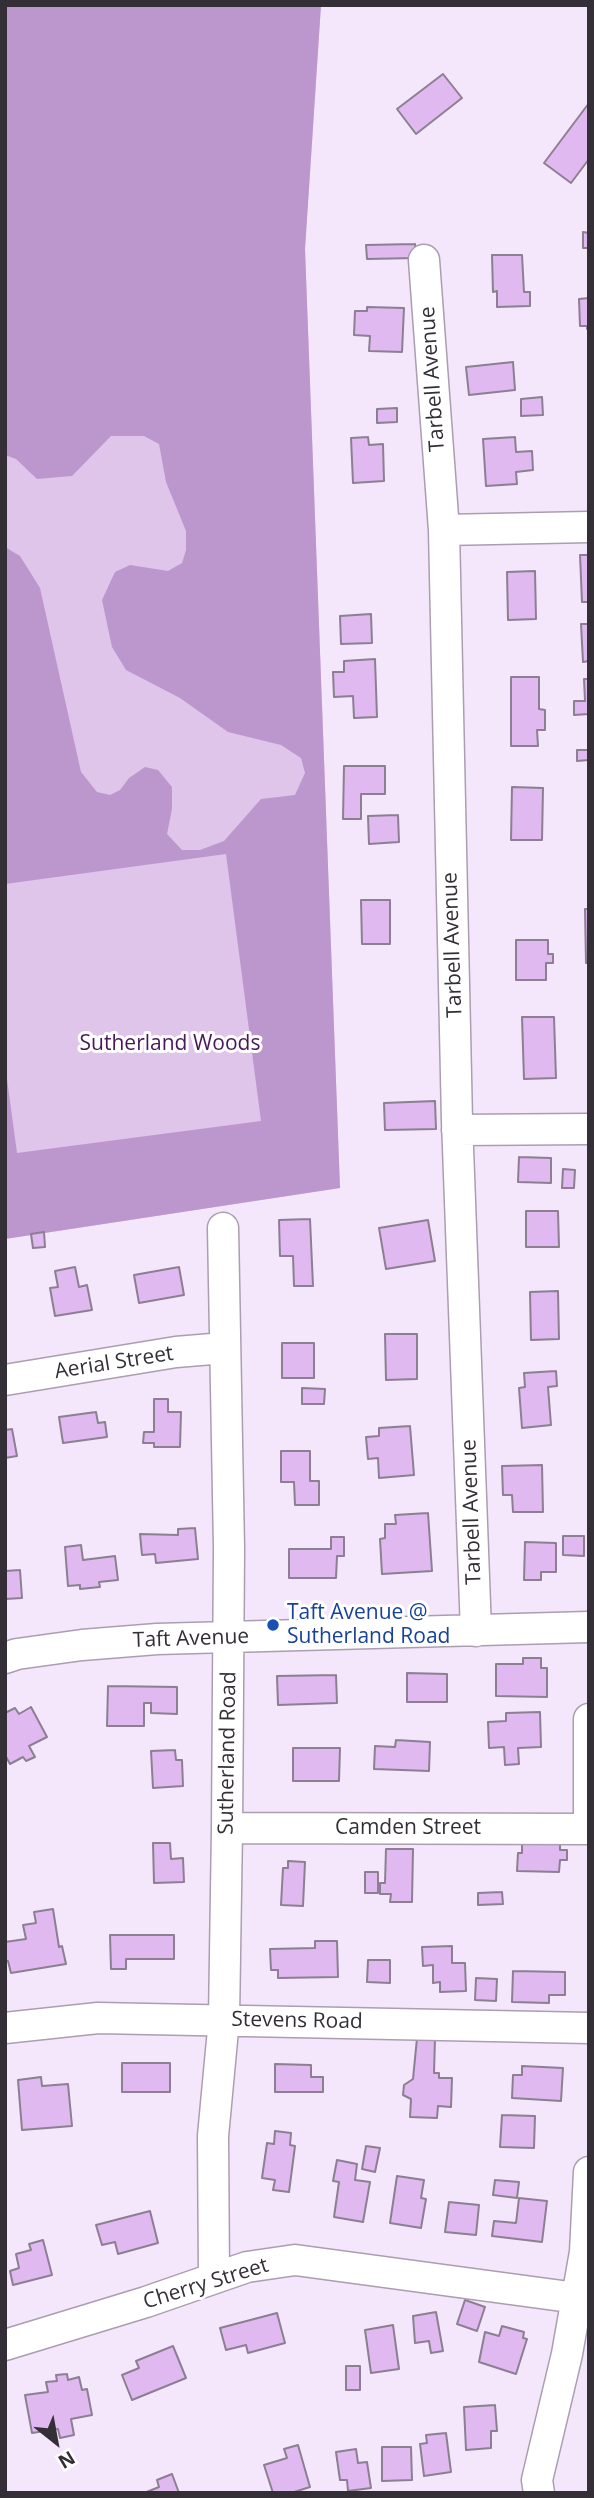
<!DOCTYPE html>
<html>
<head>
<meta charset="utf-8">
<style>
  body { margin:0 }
  #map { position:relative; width:594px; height:2498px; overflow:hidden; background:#f5e7fb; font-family:"Open Sans",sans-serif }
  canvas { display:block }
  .frame { position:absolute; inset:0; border:7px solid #342f37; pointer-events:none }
  .north { position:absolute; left:21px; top:2407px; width:70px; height:70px; -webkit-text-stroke:5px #fff; paint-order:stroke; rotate:149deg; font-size:19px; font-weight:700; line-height:28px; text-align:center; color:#342f37 }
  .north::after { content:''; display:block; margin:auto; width:24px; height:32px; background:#342f37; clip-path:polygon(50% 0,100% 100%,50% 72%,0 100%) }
</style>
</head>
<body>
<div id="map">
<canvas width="594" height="2498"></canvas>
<div class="frame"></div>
<div class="north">N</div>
</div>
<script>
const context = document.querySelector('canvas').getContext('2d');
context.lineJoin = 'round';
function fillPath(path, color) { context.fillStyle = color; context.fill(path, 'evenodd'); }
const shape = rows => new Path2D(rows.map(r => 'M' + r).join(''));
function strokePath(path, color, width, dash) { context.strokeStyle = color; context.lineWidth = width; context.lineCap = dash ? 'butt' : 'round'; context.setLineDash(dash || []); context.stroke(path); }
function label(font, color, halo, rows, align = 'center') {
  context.font = font + ' "Open Sans",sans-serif'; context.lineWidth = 6; context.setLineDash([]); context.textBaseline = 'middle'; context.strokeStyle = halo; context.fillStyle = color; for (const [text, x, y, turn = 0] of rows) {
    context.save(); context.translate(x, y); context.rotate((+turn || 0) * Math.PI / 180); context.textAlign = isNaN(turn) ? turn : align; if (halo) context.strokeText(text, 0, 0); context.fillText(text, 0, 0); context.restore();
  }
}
fillPath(shape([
  [5,5,321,5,305,249,340,1188,5,1239]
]), '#dec5e9');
fillPath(shape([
  [5,5,321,5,305,249,340,1188,5,1239,5,1064,17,1153,261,1121,226,854,5,884,5,547,20,556,40,588,81,772,97,792,110,795,120,790,129,778,145,767,158,770,172,787,172,809,167,834,182,850,200,850,224,841,261,799,295,795,305,773,301,758,281,745,228,732,180,698,126,670,112,647,102,600,115,572,130,565,168,571,182,563,186,550,186,531,166,482,159,444,144,436,111,436,72,476,37,479,16,459,5,455]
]), '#bc97cd');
const building = shape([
  [443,74,462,98,416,134,397,109,443,74],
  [589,103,589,159,571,183,544,163,589,103],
  [583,232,589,233,589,248,583,248,583,232],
  [415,244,416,258,367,259,366,245,415,244],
  [492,255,522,255,524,292,530,292,530,306,497,307,497,291,493,292,492,255],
  [589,298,589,329,587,329,587,326,580,326,579,299,589,298],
  [367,307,404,308,402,352,369,351,370,336,354,335,355,311,367,311,367,307],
  [513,362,515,390,469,395,466,367,513,362],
  [542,397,543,415,521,416,521,399,542,397],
  [397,408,397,422,377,423,377,409,397,408],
  [368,437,369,445,383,444,384,481,353,483,351,438,368,437],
  [515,437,516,452,532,451,533,470,516,472,517,484,486,486,483,439,515,437],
  [580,555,589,555,589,602,582,602,580,555],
  [535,571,536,619,508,620,507,572,535,571],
  [371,614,372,643,341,644,340,616,371,614],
  [581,624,589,624,589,661,583,662,581,624],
  [375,659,377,717,354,718,353,696,334,697,333,672,344,672,344,661,375,659],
  [511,677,539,677,539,709,545,710,545,730,537,730,538,746,511,746,511,677],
  [584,679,589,679,589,714,574,715,574,701,585,701,584,679],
  [577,750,589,750,589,760,577,761,577,750],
  [344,766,385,766,385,794,361,794,361,819,343,819,344,766],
  [512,787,543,788,542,840,511,840,512,787],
  [398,815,399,842,369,844,368,816,398,815],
  [361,900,390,900,390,944,362,944,361,900],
  [585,909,589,909,589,963,586,963,585,909],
  [516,940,548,940,548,954,553,954,553,963,546,963,546,980,516,980,516,940],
  [522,1017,554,1017,556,1078,524,1079,522,1017],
  [435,1101,436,1129,385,1130,384,1103,435,1101],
  [519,1157,551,1158,551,1183,518,1182,519,1157],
  [563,1169,575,1170,574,1188,562,1188,563,1169],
  [526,1211,558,1211,559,1247,526,1247,526,1211],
  [310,1219,313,1286,294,1286,293,1256,280,1256,279,1220,310,1219],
  [428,1220,435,1261,386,1269,379,1228,428,1220],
  [44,1232,45,1247,33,1248,31,1234,44,1232],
  [75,1267,79,1287,87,1285,92,1310,55,1316,50,1288,58,1287,55,1271,75,1267],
  [179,1267,184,1295,139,1303,134,1275,179,1267],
  [558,1291,559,1339,531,1340,530,1292,558,1291],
  [385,1334,417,1334,417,1379,386,1380,385,1334],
  [282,1343,314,1343,314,1378,282,1378,282,1343],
  [556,1371,557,1386,548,1387,551,1425,522,1428,519,1388,525,1387,524,1373,556,1371],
  [302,1388,325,1389,324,1404,302,1404,302,1388],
  [154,1399,168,1399,168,1412,181,1412,180,1447,154,1447,154,1443,143,1443,144,1432,154,1432,154,1399],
  [96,1412,98,1423,105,1422,107,1437,63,1443,59,1417,96,1412],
  [410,1426,414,1475,379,1478,378,1458,368,1459,366,1437,379,1436,379,1428,410,1426],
  [12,1429,17,1456,5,1458,5,1430,12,1429],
  [281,1451,310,1451,310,1481,319,1481,319,1505,295,1505,294,1482,281,1482,281,1451],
  [542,1465,543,1512,513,1512,512,1495,503,1495,502,1466,542,1465],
  [428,1513,432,1571,382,1574,380,1539,385,1538,385,1524,396,1524,395,1515,428,1513],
  [195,1528,198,1559,156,1563,155,1554,142,1555,140,1534,178,1535,178,1529,195,1528],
  [563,1536,584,1536,584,1556,563,1555,563,1536],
  [331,1537,344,1537,344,1556,337,1556,336,1578,289,1578,289,1549,331,1549,331,1537],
  [525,1542,556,1543,556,1572,541,1572,541,1580,524,1580,525,1542],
  [81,1545,83,1560,115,1556,118,1580,99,1582,100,1587,80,1589,80,1585,68,1586,65,1547,81,1545],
  [20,1570,22,1598,5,1599,5,1571,20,1570],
  [523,1658,541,1658,541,1668,547,1668,547,1697,496,1696,496,1664,523,1664,523,1658],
  [407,1673,447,1674,447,1702,407,1702,407,1673],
  [336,1675,337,1703,278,1705,277,1676,336,1675],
  [108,1686,177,1687,177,1714,151,1713,151,1703,144,1703,144,1726,107,1726,108,1686],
  [31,1707,47,1737,29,1746,35,1757,26,1761,23,1757,10,1764,5,1755,5,1713,15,1708,19,1714,31,1707],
  [540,1712,541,1747,518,1748,519,1764,505,1765,504,1747,489,1748,488,1722,506,1721,506,1713,540,1712],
  [396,1740,430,1742,429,1771,374,1769,375,1746,395,1747,396,1740],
  [293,1748,340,1748,339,1781,293,1781,293,1748],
  [175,1750,176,1760,182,1760,183,1786,153,1788,151,1751,175,1750],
  [153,1843,170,1843,171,1859,183,1858,184,1882,154,1883,153,1843],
  [522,1843,560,1843,560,1850,567,1850,567,1860,560,1860,559,1872,517,1871,518,1853,522,1853,522,1843],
  [386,1849,413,1849,412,1902,390,1902,391,1894,380,1894,380,1883,385,1883,386,1849],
  [288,1861,305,1862,303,1906,281,1905,283,1868,288,1868,288,1861],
  [365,1872,378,1872,378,1893,365,1893,365,1872],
  [502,1892,503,1904,478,1905,478,1893,502,1892],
  [53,1909,59,1947,62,1946,66,1964,11,1973,8,1961,5,1961,5,1942,26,1939,23,1925,36,1923,34,1912,53,1909],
  [110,1935,174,1935,174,1959,126,1959,126,1969,111,1969,110,1935],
  [315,1941,337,1941,338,1977,278,1978,278,1970,271,1970,270,1949,315,1948,315,1941],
  [452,1946,452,1963,465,1963,466,1991,440,1992,440,1982,433,1983,433,1965,423,1966,422,1947,452,1946],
  [368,1960,390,1960,390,1983,367,1982,368,1960],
  [513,1971,565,1972,565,1995,549,1995,549,2003,512,2002,513,1971],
  [476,1978,497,1979,496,2001,475,2000,476,1978],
  [417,2038,435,2038,434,2073,439,2073,439,2078,452,2078,451,2107,438,2106,437,2118,410,2117,411,2099,403,2095,404,2085,413,2079,417,2038],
  [122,2063,170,2063,170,2092,122,2092,122,2063],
  [275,2064,311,2065,311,2077,323,2077,323,2092,275,2092,275,2064],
  [522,2066,563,2068,561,2101,512,2098,513,2075,522,2075,522,2066],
  [41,2077,42,2086,68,2084,72,2126,22,2130,18,2080,41,2077],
  [502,2115,535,2116,534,2148,500,2147,502,2115],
  [275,2131,291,2133,290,2145,295,2146,289,2192,273,2190,275,2180,262,2178,267,2143,274,2144,275,2131],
  [366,2146,380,2148,375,2172,362,2169,366,2146],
  [337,2160,357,2164,355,2180,370,2182,363,2222,334,2217,339,2182,333,2181,337,2160],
  [397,2176,424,2180,421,2198,426,2199,421,2228,390,2223,397,2176],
  [495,2180,519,2182,517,2198,493,2195,495,2180],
  [519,2198,547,2201,542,2242,492,2236,494,2221,516,2223,519,2198],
  [449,2202,479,2205,476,2235,445,2232,449,2202],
  [150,2211,158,2243,118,2254,115,2242,102,2245,96,2225,150,2211],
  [43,2240,52,2275,13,2285,10,2271,19,2268,16,2254,31,2250,29,2244,43,2240],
  [465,2300,485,2307,477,2331,457,2324,465,2300],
  [436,2312,443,2351,431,2353,429,2341,415,2343,413,2316,436,2312],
  [277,2313,285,2343,248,2353,246,2345,226,2350,220,2328,277,2313],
  [393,2325,399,2369,371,2373,365,2330,393,2325],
  [502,2326,524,2332,523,2338,527,2339,516,2374,479,2362,485,2332,499,2336,502,2326],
  [173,2346,186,2378,132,2400,122,2375,139,2368,136,2361,173,2346],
  [346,2366,360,2366,360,2390,346,2390,346,2366],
  [67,2374,68,2380,79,2377,82,2390,87,2389,92,2415,71,2419,74,2435,60,2438,58,2429,32,2433,25,2395,48,2392,46,2382,57,2381,56,2375,67,2374],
  [495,2405,497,2431,491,2431,491,2448,466,2450,464,2407,495,2405],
  [446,2433,451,2472,424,2476,420,2444,427,2443,426,2435,446,2433],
  [298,2445,310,2487,291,2493,273,2493,264,2465,287,2458,284,2449,298,2445],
  [382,2447,411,2447,412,2480,382,2481,382,2447],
  [356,2449,358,2463,367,2462,371,2488,348,2491,347,2480,340,2480,336,2452,356,2449],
  [172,2474,179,2493,144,2493,159,2487,157,2480,172,2474]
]);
fillPath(building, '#e0b9f1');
strokePath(building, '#8b7f91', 2);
const minor = shape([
  [424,260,444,530,457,1121,476,1631],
  [444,530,589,527],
  [457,1130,589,1129],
  [5,1380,176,1352,224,1348],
  [5,1658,17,1654,82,1645,157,1639,589,1627],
  [589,1719,589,1829],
  [227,1828,589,1829],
  [5,2028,98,2018,589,2028],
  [214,2277,213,2136,224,2019,227,1828,229,1548,223,1228],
  [5,2345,146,2302,247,2267,295,2260,577,2298],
  [539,2493,537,2480,567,2354,585,2252,589,2172]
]);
strokePath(minor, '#aa9eb0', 33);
strokePath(minor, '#fff', 30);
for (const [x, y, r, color] of [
  [273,1625,7,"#1a4fb4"]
]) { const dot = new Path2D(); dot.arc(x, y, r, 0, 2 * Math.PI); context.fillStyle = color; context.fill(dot); strokePath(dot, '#fff', 2.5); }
label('21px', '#342f37', '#fff', [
  ["Tarbell Avenue",433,379,-94],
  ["Tarbell Avenue",453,945,-92],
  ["Aerial Street",114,1363,-9],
  ["Tarbell Avenue",472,1512,-92],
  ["Taft Avenue",191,1639,-2],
  ["Sutherland Road",228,1753,-89],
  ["Camden Street",408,1828],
  ["Stevens Road",297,2021,1],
  ["Cherry Street",206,2284,-17]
]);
label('21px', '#48195a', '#fff', [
  ["Sutherland Woods",170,1044]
]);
label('21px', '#164399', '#fff', [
  ["Taft Avenue @",287,1613],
  ["Sutherland Road",287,1637]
], 'left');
</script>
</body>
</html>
